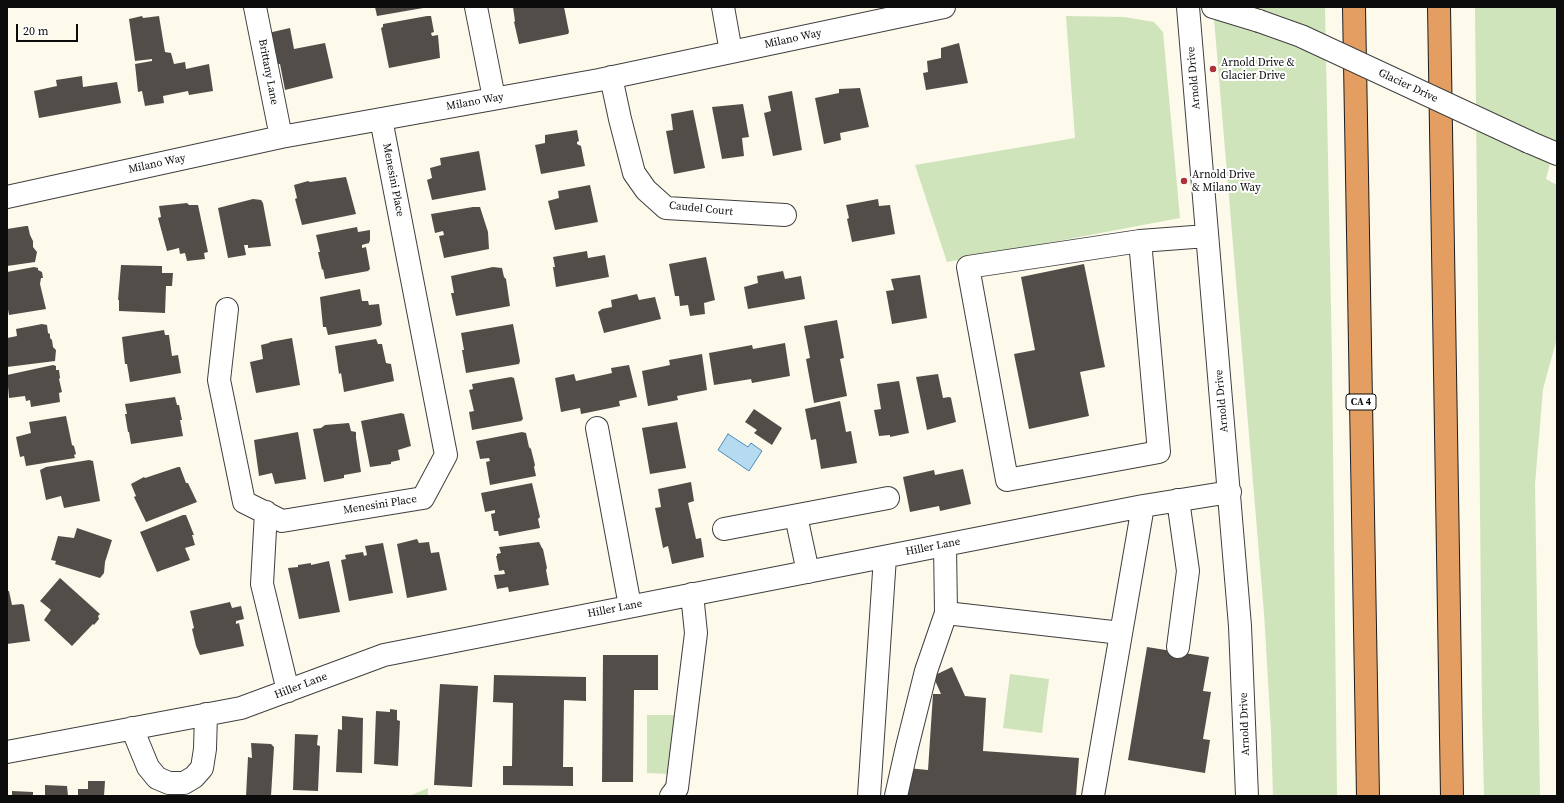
<!DOCTYPE html>
<html>
<head>
<meta charset="utf-8">
<style>
  body { margin:0 }
  #map { position:relative; width:1564px; height:803px; overflow:hidden; background:#fdfaec; font-family:"Source Serif 4",serif }
  canvas { display:block }
  .frame { position:absolute; inset:0; border:8px solid #0c0c0c; pointer-events:none }
  .scale { position:absolute; left:16px; top:24px; width:62px; height:18px; box-sizing:border-box; border:2px solid #0c0c0c; border-top:0; padding-left:5px; font-size:12px; line-height:14px; white-space:nowrap; color:#0c0c0c; -webkit-text-stroke:3px #fff; paint-order:stroke }
</style>
</head>
<body>
<div id="map">
<canvas width="1564" height="803"></canvas>
<div class="frame"></div>
<div class="scale">20 m</div>
</div>
<script>
const context = document.querySelector('canvas').getContext('2d');
context.lineJoin = 'round';
function fillPath(path, color) { context.fillStyle = color; context.fill(path, 'evenodd'); }
const shape = rows => new Path2D(rows.map(r => 'M' + r).join(''));
function strokePath(path, color, width, dash) { context.strokeStyle = color; context.lineWidth = width; context.lineCap = dash ? 'butt' : 'round'; context.setLineDash(dash || []); context.stroke(path); }
function label(font, color, halo, rows, align = 'center') {
  context.font = font + ' "Source Serif 4",serif'; context.lineWidth = 4; context.setLineDash([]); context.textBaseline = 'middle'; context.strokeStyle = halo; context.fillStyle = color; for (const [text, x, y, turn = 0] of rows) {
    context.save(); context.translate(x, y); context.rotate((+turn || 0) * Math.PI / 180); context.textAlign = isNaN(turn) ? turn : align; if (halo) context.strokeText(text, 0, 0); context.fillText(text, 0, 0); context.restore();
  }
}
fillPath(shape([
  [1213,7,1325,7,1332,361,1337,796,1273,796,1271,731,1264,613],
  [1475,7,1557,7,1557,137,1546,179,1557,185,1557,338,1543,389,1535,484,1540,796,1484,796,1482,710],
  [1066,16,1124,17,1154,22,1163,32,1180,218,947,262,915,165,1075,138],
  [1010,674,1049,679,1042,733,1003,728],
  [647,715,676,715,669,774,647,773],
  [428,788,428,796,409,796]
]), '#cfe4ba');
const water = shape([
  [728,434,748,447,751,443,762,451,749,471,718,450,728,434]
]);
fillPath(water, '#b6daef');
strokePath(water, '#458ebf', 1);
fillPath(shape([
  [375,7,423,7,423,8,377,16],
  [513,7,564,7,569,32,568,34,519,44,514,22,515,21],
  [142,16,143,18,159,16,165,52,171,53,174,64,185,62,186,69,209,64,213,91,189,95,188,91,163,96,164,103,145,106,142,91,138,92,135,64,152,61,152,59,135,61,129,19],
  [427,16,431,16,434,32,431,33,432,36,438,35,440,58,389,68,381,28,383,27,383,24],
  [290,28,294,49,325,43,333,78,285,90,280,64,275,64,268,33],
  [959,43,968,83,926,90,923,73,928,72,927,61,941,58,941,48],
  [82,76,83,87,117,82,121,103,39,118,34,91,57,86,56,80],
  [860,88,869,127,840,133,841,140,824,144,815,98,839,93,839,89],
  [792,91,802,150,773,156,764,113,771,111,768,96],
  [743,104,749,137,742,138,744,156,722,159,712,107],
  [693,110,705,168,674,174,666,131,673,130,671,114],
  [577,130,579,141,577,142,577,144,581,146,585,166,541,174,535,145,545,143,545,135],
  [479,151,486,190,432,200,427,180,432,178,430,168,441,165,440,158],
  [346,177,356,214,302,225,295,199,297,198,294,185,308,181,310,182],
  [590,185,598,222,555,230,548,201,559,198,558,191],
  [253,199,261,200,263,203,271,246,248,248,248,245,244,245,246,255,228,258,218,208],
  [878,199,879,206,890,205,895,234,852,242,847,219,849,218,846,205],
  [187,203,189,205,198,205,208,252,204,253,205,259,187,261,185,253,180,254,179,248,167,251,158,218,161,217,159,206],
  [473,207,480,207,488,232,489,249,444,258,439,236,444,235,443,231,435,233,431,214],
  [26,226,28,226,30,235,33,241,33,247,37,252,35,262,7,266,7,229],
  [357,227,358,232,370,230,370,240,369,243,362,245,362,248,366,247,370,269,368,271,325,279,323,269,322,270,318,252,320,252,316,235],
  [587,251,588,258,605,255,609,277,556,287,553,267,555,267,553,257],
  [706,257,715,300,704,303,705,314,690,316,688,305,680,306,679,296,675,296,669,264],
  [1084,264,1105,367,1080,372,1089,416,1029,429,1014,354,1035,350,1021,277],
  [121,265,162,266,162,273,173,273,172,286,166,286,165,313,119,311,119,300,118,300],
  [34,267,38,268,38,270,42,272,43,278,41,278,40,284,46,309,9,315,7,304,7,272],
  [493,267,502,268,504,277,506,279,510,306,456,316,451,293,454,293,451,276],
  [783,271,785,279,801,276,805,299,748,309,744,287,758,283,757,276],
  [920,275,927,318,892,324,886,291,894,290,891,279],
  [360,289,362,301,368,301,369,305,379,304,382,324,380,326,328,335,326,327,323,327,320,297],
  [637,294,639,300,655,297,661,319,604,333,598,312,602,309,612,307,611,300],
  [837,320,844,358,840,359,847,396,814,403,806,359,810,358,804,326],
  [42,324,47,325,48,333,50,334,50,338,52,340,53,347,56,350,55,361,7,367,7,338,17,336,16,329],
  [513,324,520,361,519,364,466,373,462,350,464,350,461,333],
  [164,330,165,335,169,335,172,356,178,355,181,373,130,382,127,364,125,364,122,337],
  [292,338,300,385,256,393,250,362,263,359,261,345,269,343,270,342],
  [376,339,378,344,382,344,386,363,391,364,394,381,344,392,341,373,339,374,335,346],
  [785,343,790,376,752,383,751,379,714,385,709,353,752,345,753,349],
  [702,354,707,390,677,396,678,400,648,406,642,371,670,365,669,360],
  [53,365,56,366,56,370,59,370,60,378,59,379,62,392,59,393,60,402,31,407,30,400,26,401,25,396,9,398,7,375],
  [629,365,637,397,619,401,620,406,581,414,580,408,561,412,555,378,574,374,576,381,612,373,611,368],
  [938,374,943,398,949,397,951,398,956,422,927,430,916,377],
  [511,377,514,378,523,419,521,421,472,430,469,412,474,411,469,390,473,389,472,384],
  [899,381,909,433,890,437,890,435,879,436,874,410,881,409,877,384],
  [175,397,177,405,179,405,182,420,180,420,183,436,131,444,129,432,128,432,125,414,127,414,125,404],
  [840,401,846,432,851,431,857,463,821,469,816,439,811,440,805,409],
  [754,409,782,428,772,445,754,433,757,430,745,422],
  [401,413,404,414,411,446,398,450,400,460,391,462,391,464,370,467,361,421],
  [66,416,72,445,74,446,76,454,74,455,75,458,26,466,24,456,20,457,16,437,31,433,29,422],
  [677,422,686,468,650,474,642,428],
  [349,423,351,431,356,432,356,438,361,472,344,475,344,478,324,482,313,429,321,428,325,425],
  [298,432,306,479,275,484,272,473,259,476,254,440],
  [522,432,526,433,529,447,531,449,535,465,534,467,536,476,490,485,486,462,490,461,489,458,480,459,476,441],
  [89,460,93,461,100,501,64,508,61,496,46,500,40,470,46,467],
  [178,467,180,467,186,483,188,483,197,502,146,522,134,497,136,496,131,484,144,477,145,478],
  [963,469,971,504,940,511,939,506,910,512,903,477,934,470,935,475],
  [691,482,694,501,688,503,696,539,701,538,704,557,672,564,668,546,663,548,655,508,661,507,658,489],
  [532,483,540,517,538,519,540,528,499,536,498,531,494,531,491,514,495,513,495,510,485,512,481,493],
  [183,515,186,515,194,535,192,535,195,545,185,548,190,560,157,572,140,532],
  [77,528,112,540,105,562,104,573,100,578,55,564,56,561,51,560,58,536,74,538],
  [417,539,419,543,429,542,431,553,439,552,447,590,407,598,397,544],
  [539,542,542,548,543,549,547,568,546,570,549,585,509,592,508,587,497,589,494,575,505,574,504,570,499,571,496,556,497,556,497,554,501,553,499,547],
  [383,543,393,593,349,601,341,560,346,559,345,555,363,552,364,556,367,555,365,546],
  [329,561,340,612,299,619,288,568,298,567,298,565,311,563,311,565],
  [60,578,100,614,98,616,99,619,94,625,93,624,72,646,44,620,51,610,40,601],
  [7,591,9,591,12,605,22,604,24,605,30,641,7,644],
  [230,602,232,608,241,606,244,619,236,621,236,624,239,623,244,646,200,655,196,646,192,629,194,628,190,611],
  [1147,647,1209,657,1203,691,1211,692,1203,739,1210,740,1205,773,1128,760],
  [603,655,658,655,658,690,634,690,633,782,602,782],
  [952,667,965,696,986,698,983,751,1079,758,1076,796,905,795,907,768,928,770,933,694,941,694,933,676],
  [494,675,586,677,586,701,564,700,563,767,573,767,573,786,503,785,503,766,512,766,513,703,493,702],
  [440,684,478,686,472,787,434,785],
  [390,709,397,710,397,720,400,721,398,766,374,764,376,711,390,712],
  [342,716,363,718,362,773,336,772,338,729,342,730],
  [295,734,318,735,317,745,320,746,318,791,293,790],
  [251,743,271,744,274,747,271,796,246,796,248,757,252,758],
  [88,781,105,781,104,796,78,796,78,789,88,789],
  [45,785,67,786,68,796,45,796],
  [12,791,33,792,33,796,12,796]
]), '#534d49');
const minor = shape([
  [255,7,281,137],
  [476,7,494,98],
  [723,7,731,52],
  [1188,7,1240,626,1247,796],
  [1213,7,1259,21],
  [611,77,620,119,634,173,646,190,666,208,785,215],
  [1529,142,1557,154],
  [7,197,281,137,599,80,944,7],
  [1140,241,1159,452,1007,480,968,267,1140,241,1207,236],
  [227,309,219,380,244,502,282,521,423,498,446,455,381,119],
  [597,428,630,606],
  [266,512,262,584,288,691],
  [796,516,808,572],
  [724,529,888,498],
  [946,613,1121,633],
  [1178,647,1188,571,1178,500],
  [132,728,148,767,157,778,169,783,184,783,194,777,202,768,205,749,206,714],
  [7,752,241,708,384,655,1143,506,1230,492],
  [671,796,677,788,696,633,692,594],
  [869,796,885,557],
  [896,796,907,747,926,671,946,613,945,545],
  [1093,796,1143,506]
]);
const highway = shape([
  [1354,7,1368,796],
  [1439,7,1452,796]
]);
strokePath(minor, '#3f3f3f', 24);
strokePath(highway, '#1d1d1d', 24);
strokePath(minor, '#fff', 22);
strokePath(highway, '#e59e62', 22);
const minorBridge = shape([
  [1259,21,1301,36,1529,142]
]);
strokePath(minorBridge, '#3f3f3f', 24, []);
strokePath(minorBridge, '#fff', 22);
for (const [x, y, r, color] of [
  [1213,69,4,"#ad3238"],
  [1184,181,4,"#ad3238"]
]) { const dot = new Path2D(); dot.arc(x, y, r, 0, 2 * Math.PI); context.fillStyle = color; context.fill(dot); strokePath(dot, '#fff', 1.5); }
for (const [x, y, w] of [
  [1361,402,30]
]) { const box = new Path2D(); box.roundRect(x - w / 2, y - 8, w, 16, 3); context.fillStyle = '#fff'; context.fill(box); strokePath(box, '#0c0c0c', 1); }
label('bold 10px', '#0c0c0c', null, [
  ["CA 4",1361,402]
]);
label('11px', '#0c0c0c', '#fff', [
  ["Milano Way",793,39,-12],
  ["Brittany Lane",268,72,79],
  ["Arnold Drive",1194,78,-95],
  ["Glacier Drive",1408,86,25],
  ["Milano Way",475,102,-10],
  ["Milano Way",157,164,-12],
  ["Menesini Place",393,180,79],
  ["Caudel Court",701,209,6],
  ["Arnold Drive",1222,401,-95],
  ["Menesini Place",380,505,-9],
  ["Hiller Lane",933,547,-11],
  ["Hiller Lane",615,609,-11],
  ["Hiller Lane",301,686,-21],
  ["Arnold Drive",1245,724,-92]
]);
label('11px', '#0c0c0c', '#fff', [
  ["Arnold Drive &",1221,63],
  ["Glacier Drive",1221,76],
  ["Arnold Drive",1192,175],
  ["& Milano Way",1192,188]
], 'left');
</script>
</body>
</html>
